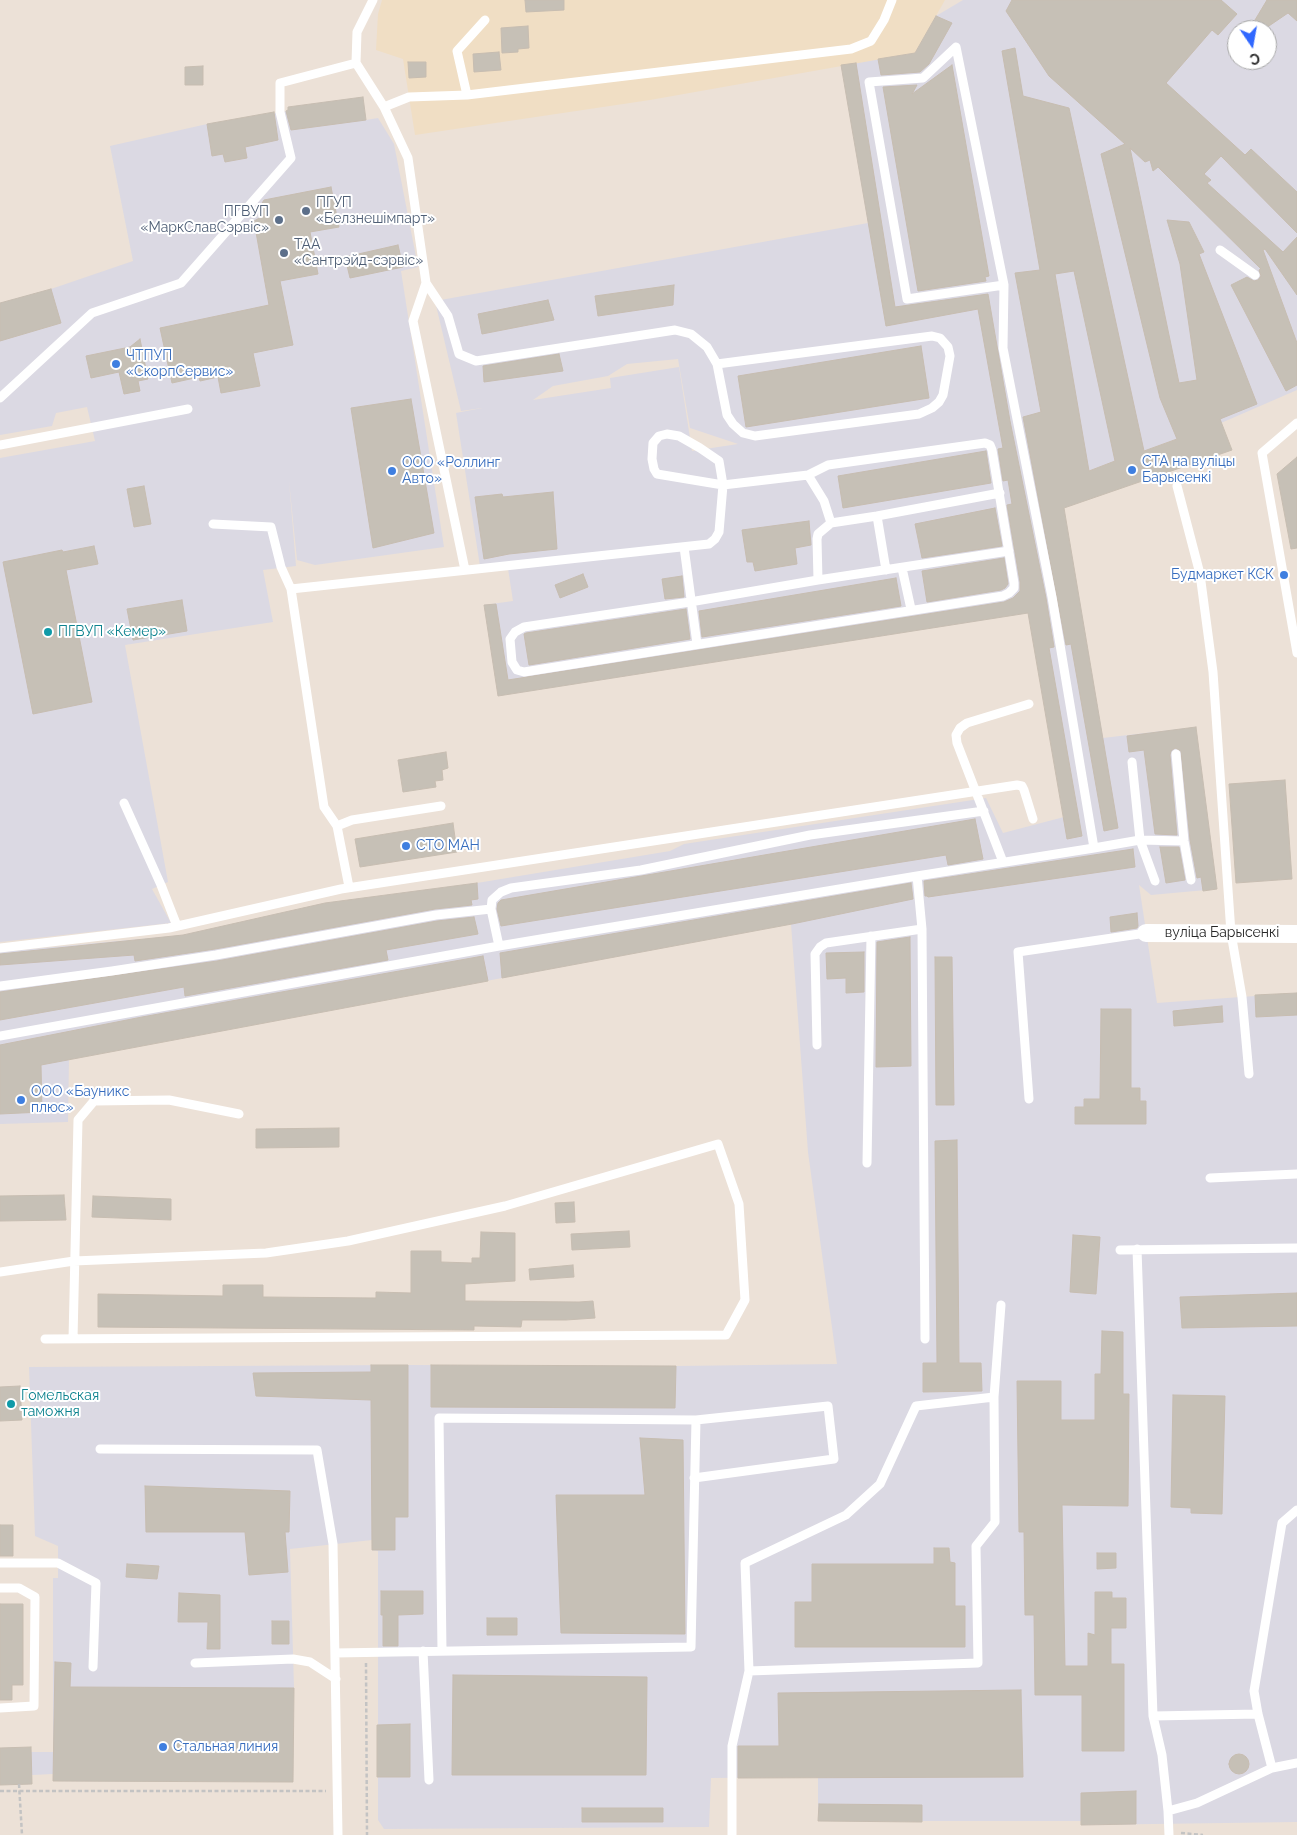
<!DOCTYPE html>
<html>
<head>
<meta charset="utf-8">
<style>
  body { margin:0 }
  #map { position:relative; width:1297px; height:1835px; overflow:hidden; background:#ece1d7; font-family:Raleway,sans-serif }
  canvas { display:block }
  .north { position:absolute; left:1227px; top:20px; width:50px; height:50px; box-sizing:border-box; background:#fff; border:1px solid #a9a9a9; border-radius:50%; rotate:168deg; font-size:14px; font-weight:700; line-height:20px; text-align:center; color:#272727 }
  .north::after { content:''; display:block; margin:auto; width:18px; height:22px; background:#3168ff; clip-path:polygon(50% 0,100% 100%,50% 72%,0 100%) }
</style>
</head>
<body>
<div id="map">
<canvas width="1297" height="1835"></canvas>
<div class="north">С</div>
</div>
<script>
const context = document.querySelector('canvas').getContext('2d');
context.lineJoin = 'round';
function fillPath(path, color) { context.fillStyle = color; context.fill(path, 'evenodd'); }
const shape = rows => new Path2D(rows.map(r => 'M' + r).join(''));
function strokePath(path, color, width, dash) { context.strokeStyle = color; context.lineWidth = width; context.lineCap = dash ? 'butt' : 'round'; context.setLineDash(dash || []); context.stroke(path); }
function label(font, color, halo, rows, align = 'center') {
  context.font = font + ' Raleway,sans-serif'; context.lineWidth = 4; context.setLineDash([]); context.textBaseline = 'middle'; context.strokeStyle = halo; context.fillStyle = color; for (const [text, x, y, turn = 0] of rows) {
    context.save(); context.translate(x, y); context.rotate((+turn || 0) * Math.PI / 180); context.textAlign = isNaN(turn) ? turn : align; if (halo) context.strokeText(text, 0, 0); context.fillText(text, 0, 0); context.restore();
  }
}
fillPath(shape([
  [963,0,1297,0,1297,390,1221,423,1067,479,1059,479,1103,738,1196,727,1217,889,1151,895,1139,885,1157,1003,1297,993,1297,1822,1081,1825,1081,1821,818,1821,818,1777,711,1778,709,1827,384,1829,378,1820,378,1551,372,1550,372,1540,290,1549,294,1688,293,1782,53,1781,53,1774,32,1775,32,1784,0,1785,0,1748,31,1747,31,1752,53,1752,53,1578,58,1578,58,1546,35,1536,29,1367,408,1365,676,1366,837,1364,808,1152,791,924,69,1059,68,1122,0,1124,0,952,183,935,325,903,477,883,670,851,684,844,986,798,1003,833,1064,817,1028,613,498,696,484,605,513,601,507,562,480,566,456,413,482,408,461,411,435,301,868,223,841,65,915,53,936,16],
  [1237,30,1267,30,1267,60,1237,60],
  [678,359,690,428,738,444,692,451,679,367,610,378,611,388,533,400,553,386,608,376,627,364],
  [363,97,366,120,378,118,394,144,418,267,401,271,444,547,315,565,297,560,289,481,296,566,263,570,273,622,125,645,168,882,152,889,171,923,0,942,0,458,95,441,87,407,56,413,52,426,0,435,0,303,51,289,133,261,110,146,207,124,288,111,288,107]
]), '#dbd9e3');
fillPath(shape([
  [382,0,945,0,915,53,650,100,415,135,403,59,376,50,378,14]
]), '#f0dec4');
const building = shape([
  [525,0,564,0,564,10,526,12,525,0],
  [1012,0,1221,0,1237,14,1218,35,1212,30,1166,83,1245,155,1251,149,1297,192,1297,233,1221,156,1204,174,1211,180,1207,183,1283,252,1297,237,1297,295,1265,249,1263,250,1297,343,1297,385,1286,391,1231,285,1247,277,1254,281,1258,280,1261,276,1259,270,1261,269,1158,167,1153,171,1150,160,1145,162,1130,148,1179,383,1197,380,1180,264,1167,220,1189,222,1204,252,1199,254,1257,404,1220,419,1232,450,1064,508,1118,828,1104,831,1071,644,1066,645,1023,417,1041,412,1015,273,1040,270,1002,51,1015,48,1023,96,1069,108,1144,451,1177,439,1160,398,1101,154,1125,144,1049,76,1006,11,1012,0],
  [1074,271,1115,461,1089,471,1055,274,1074,271],
  [1267,0,1297,0,1297,21,1288,13,1263,30,1249,30,1267,0],
  [936,16,952,23,929,64,920,72,881,75,878,59,915,53,936,16],
  [528,26,529,48,518,49,518,52,502,53,501,28,528,26],
  [499,52,501,70,474,72,473,54,499,52],
  [408,62,426,62,426,77,409,78,408,62],
  [856,63,895,307,988,294,1010,421,1046,598,1054,647,1049,648,1082,836,1067,839,1028,613,498,696,484,605,496,604,508,680,1004,602,1013,598,1020,591,1020,582,1007,505,1012,504,1008,480,1003,481,998,449,1003,448,978,309,886,326,841,65,856,63],
  [952,65,989,276,985,277,986,281,918,291,883,87,917,85,912,94,952,65],
  [203,66,203,85,185,85,185,67,203,66],
  [363,97,366,120,291,130,286,111,288,110,288,107,363,97],
  [274,112,278,140,245,147,247,158,225,162,223,154,212,156,207,124,274,112],
  [331,187,339,227,310,232,318,274,280,281,293,345,253,353,260,386,221,393,218,377,200,381,199,377,172,383,160,328,269,305,254,221,261,217,259,208,264,200,331,187],
  [398,245,403,267,350,278,345,257,398,245],
  [674,285,673,305,598,316,595,296,674,285],
  [51,289,61,323,0,341,0,303,51,289],
  [548,300,554,320,482,334,478,314,548,300],
  [140,339,148,379,138,381,140,391,124,394,119,372,91,378,86,356,130,347,140,339],
  [921,346,929,398,746,427,738,376,921,346],
  [559,354,563,371,484,382,483,366,559,354],
  [411,399,434,533,373,548,351,408,411,399],
  [986,451,991,483,843,508,838,476,986,451],
  [1297,457,1297,548,1291,549,1277,474,1297,457],
  [144,486,151,524,134,527,127,489,144,486],
  [553,492,557,549,509,554,484,559,475,497,502,494,503,497,553,492],
  [995,508,1002,546,922,558,915,524,995,508],
  [809,521,811,545,795,548,797,564,755,571,753,562,747,562,742,530,809,521],
  [94,546,98,564,66,570,92,702,33,714,3,562,62,550,63,552,94,546],
  [1004,558,1008,584,1005,588,1001,590,927,602,922,571,1004,558],
  [583,574,588,587,560,598,555,585,583,574],
  [682,576,684,597,665,599,662,579,682,576],
  [896,578,901,606,702,637,699,611,896,578],
  [182,600,187,631,133,640,127,609,182,600],
  [686,609,690,639,529,665,524,634,526,633,686,609],
  [1196,727,1217,889,1203,891,1201,877,1197,878,1190,840,1181,751,1175,748,1171,751,1170,755,1177,835,1155,834,1144,750,1129,752,1127,736,1196,727],
  [446,752,448,768,442,770,443,780,435,781,436,787,403,792,398,760,446,752],
  [1285,780,1292,879,1236,883,1229,784,1285,780],
  [975,819,983,859,948,865,946,855,501,926,497,909,498,903,501,900,975,819],
  [453,823,457,852,360,867,355,839,453,823],
  [1160,847,1179,847,1185,880,1166,883,1160,847],
  [1133,849,1135,867,928,897,927,896,925,896,924,881,1133,849],
  [477,883,478,899,471,900,472,905,435,909,215,949,135,961,134,955,0,965,0,954,183,935,325,903,477,883],
  [911,883,913,899,792,924,502,978,500,953,911,883],
  [1137,913,1138,926,1137,928,1111,932,1110,917,1137,913],
  [474,917,478,934,386,950,388,960,185,996,184,987,0,1020,0,992,217,961,437,921,474,917],
  [910,937,911,1066,876,1067,877,942,910,937],
  [864,952,864,992,846,993,846,978,827,979,826,953,864,952],
  [483,956,488,981,41,1065,42,1112,0,1114,0,1045,142,1017,483,956],
  [935,957,952,957,954,1105,936,1105,935,957],
  [1297,993,1297,1015,1256,1017,1255,995,1297,993],
  [1222,1006,1223,1022,1174,1026,1173,1011,1222,1006],
  [1101,1009,1131,1009,1131,1088,1140,1088,1140,1101,1146,1101,1146,1124,1075,1124,1075,1107,1084,1107,1084,1099,1100,1099,1101,1009],
  [339,1128,339,1147,256,1148,256,1129,339,1128],
  [957,1140,959,1363,981,1363,982,1391,923,1392,923,1363,937,1363,935,1141,957,1140],
  [64,1195,66,1220,0,1221,0,1196,64,1195],
  [93,1196,171,1199,171,1220,92,1217,93,1196],
  [574,1202,575,1222,556,1223,555,1203,574,1202],
  [629,1231,630,1247,572,1250,571,1234,629,1231],
  [481,1232,515,1233,515,1281,465,1284,465,1301,579,1302,593,1301,595,1318,566,1320,522,1320,521,1327,474,1326,474,1330,98,1327,98,1294,223,1296,223,1285,263,1285,263,1297,376,1298,376,1292,411,1293,411,1251,441,1251,441,1262,472,1263,472,1258,480,1258,481,1232],
  [1073,1235,1100,1237,1096,1294,1070,1292,1073,1235],
  [573,1265,574,1277,530,1280,529,1269,573,1265],
  [1297,1293,1297,1326,1182,1328,1180,1297,1297,1293],
  [1102,1331,1123,1332,1123,1394,1129,1394,1128,1506,1062,1505,1065,1666,1088,1666,1088,1633,1095,1635,1095,1592,1112,1592,1112,1598,1126,1598,1126,1628,1111,1628,1111,1664,1124,1664,1124,1751,1082,1751,1082,1695,1035,1695,1034,1615,1025,1615,1024,1532,1019,1532,1017,1381,1061,1381,1061,1420,1095,1420,1095,1374,1101,1374,1102,1331],
  [371,1365,408,1365,408,1517,395,1517,395,1550,372,1550,371,1400,256,1396,253,1373,371,1372,371,1365],
  [431,1365,676,1366,675,1408,431,1407,431,1365],
  [20,1386,22,1420,0,1421,0,1387,20,1386],
  [1173,1395,1225,1396,1222,1514,1191,1513,1191,1508,1171,1507,1173,1395],
  [640,1438,683,1440,685,1634,561,1633,556,1495,645,1495,640,1438],
  [145,1486,290,1491,289,1532,285,1532,288,1572,249,1575,245,1532,146,1532,145,1486],
  [0,1525,13,1525,13,1556,0,1556,0,1525],
  [934,1548,949,1548,950,1562,955,1563,955,1606,965,1606,965,1647,795,1647,795,1602,812,1602,812,1564,934,1564,934,1548],
  [1097,1553,1116,1553,1116,1568,1097,1569,1097,1553],
  [127,1564,159,1566,157,1579,126,1577,127,1564],
  [381,1591,423,1591,423,1614,398,1615,398,1646,383,1646,383,1615,381,1615,381,1591],
  [179,1593,220,1595,220,1649,207,1649,208,1622,178,1622,179,1593],
  [0,1604,23,1604,23,1685,12,1685,12,1700,0,1700,0,1604],
  [487,1618,517,1618,517,1635,487,1635,487,1618],
  [272,1621,289,1621,289,1644,272,1644,272,1621],
  [55,1662,71,1663,70,1687,294,1688,293,1782,53,1781,55,1662],
  [453,1675,647,1677,646,1775,452,1775,453,1675],
  [1021,1690,1023,1777,738,1778,738,1746,779,1746,778,1693,1021,1690],
  [410,1724,410,1777,377,1777,377,1725,410,1724],
  [31,1747,32,1784,0,1785,0,1748,31,1747],
  '1229 1764a10 10 0 1 1 20 0a10 10 0 1 1-20 0Z',
  [1136,1791,1136,1824,1081,1825,1081,1793,1136,1791],
  [819,1804,922,1805,922,1822,818,1821,819,1804],
  [582,1808,663,1808,663,1822,582,1822,582,1808]
]);
fillPath(building, '#c6c0b6');
strokePath(building, '#c7bdb1', 1);
strokePath(shape([
  [366,1663,367,1835],
  [19,1784,22,1835],
  [0,1791,326,1791],
  [1181,1833,1203,1835]
]), '#c3c3c3', 2.5, [4, 2.5]);
strokePath(shape([
  [373,0,357,32,356,63,384,107,408,158,426,283,413,321,465,570],
  [467,95,851,49,871,41,884,20,892,0],
  [384,107,409,97,467,95,457,51,485,20],
  [1220,250,1255,275],
  [426,283,448,316,459,354,476,361,675,330,691,334,707,347,717,364,727,415,733,424,743,433,755,436,919,414,932,408,939,402,943,395,950,356,948,347,940,338,932,336,717,364],
  [0,398,92,313,181,283,291,158,280,112,280,83,356,63],
  [1297,423,1262,453,1297,653],
  [667,434,679,436,700,448,719,461,723,485,657,474,654,469,652,459,653,443,659,436,667,434],
  [0,445,188,409],
  [1177,486,1200,574,1213,672,1231,933,1242,997,1249,1074],
  [831,523,877,516],
  [213,524,271,527,281,567,291,589,324,807,337,826],
  [684,547,697,644],
  [902,568,911,609],
  [886,570,877,516,1000,493],
  [818,580,1009,551],
  [291,589,709,544,715,539,719,532,723,485,808,475,828,465,985,443,990,445,992,450,1014,583,1014,588,1009,593,1003,596,524,672,517,670,512,662,510,639,515,632,524,627,690,602,818,580,817,539,818,534,831,523,824,501,808,475],
  [1176,754,1184,841,1191,880],
  [1132,762,1140,840,1155,881],
  [124,803,161,885,177,926],
  [1094,848,1140,840,1184,841],
  [1003,862,957,743,956,735,960,728,967,723,1029,704],
  [917,876,922,929,925,1339],
  [349,887,337,826,352,820,441,806],
  [499,946,491,909,492,900,501,892,511,888,641,870,810,835,984,811],
  [0,948,169,928,341,889,1017,785,1022,786,1024,790,1033,819],
  [0,986,112,971,216,955,436,915,491,909],
  [0,1036,499,946,917,876,1094,848,1052,597,1003,348,1004,285,956,47,923,78,869,82,907,299,1004,285],
  [817,1045,815,954,820,947,826,943,922,929],
  [1029,1099,1018,952,1146,933],
  [867,1163,871,936],
  [1210,1178,1297,1174],
  [1137,1249,1153,1716,1258,1714],
  [1120,1250,1297,1248],
  [0,1272,74,1261,266,1253,348,1241,505,1206,718,1144,739,1204,745,1300,726,1335,45,1339],
  [73,1339,78,1120,94,1101,169,1100,239,1114],
  [100,1449,317,1450,333,1544,338,1835],
  [0,1563,58,1563,96,1583,93,1667],
  [0,1588,19,1588,35,1597,34,1706,0,1708],
  [423,1651,429,1780],
  [442,1651,439,1418,696,1420,828,1406,834,1459,694,1478],
  [335,1653,691,1647,696,1420],
  [195,1663,293,1659,310,1662,336,1679],
  [749,1671,978,1663,976,1546,995,1522,994,1397,1001,1305],
  [1153,1716,1162,1755,1168,1811],
  [1272,1768,1297,1763],
  [732,1835,732,1746,749,1671,745,1563,846,1515,880,1484,916,1406,994,1397],
  [1169,1835,1168,1811,1197,1803,1272,1768,1258,1714,1254,1691,1282,1523,1297,1510]
]), '#fff', 9);
strokePath(shape([
  [1146,933,1297,934]
]), '#fff', 18);
for (const [x, y, r, color] of [
  [306,211,5,"#5c6f8a"],
  [279,220,5,"#5c6f8a"],
  [284,253,5,"#5c6f8a"],
  [116,364,5,"#3f7fe0"],
  [1132,470,5,"#3f7fe0"],
  [392,471,5,"#3f7fe0"],
  [1284,575,5,"#3f7fe0"],
  [48,632,5,"#0f9aa8"],
  [406,846,5,"#3f7fe0"],
  [21,1100,5,"#3f7fe0"],
  [11,1404,5,"#0f9aa8"],
  [163,1747,5,"#3f7fe0"]
]) { const dot = new Path2D(); dot.arc(x, y, r, 0, 2 * Math.PI); context.fillStyle = color; context.fill(dot); strokePath(dot, '#fff', 2); }
label('14px', '#4e5e75', '#fff', [
  ["ПГУП",316,203],
  ["«Белзнешімпарт»",316,219],
  ["ПГВУП",269,212,"right"],
  ["«МаркСлавСэрвіс»",269,228,"right"],
  ["ТАА",294,245],
  ["«Сантрэйд-сэрвіс»",294,261]
], 'left');
label('14px', '#366cbe', '#fff', [
  ["ЧТПУП",126,356],
  ["«СкорпСервис»",126,372],
  ["СТА на вуліцы",1142,462],
  ["Барысенкі",1142,478],
  ["ООО «Роллинг",402,463],
  ["Авто»",402,479],
  ["Будмаркет КСК",1274,575,"right"],
  ["СТО МАН",416,846],
  ["ООО «Бауникс",31,1092],
  ["плюс»",31,1108],
  ["Стальная линия",173,1747]
], 'left');
label('14px', '#0d838f', '#fff', [
  ["ПГВУП «Кемер»",58,632],
  ["Гомельская",21,1396],
  ["таможня",21,1412]
], 'left');
label('14px', '#272727', '#fff', [
  ["вуліца Барысенкі",1222,933]
]);
</script>
</body>
</html>
